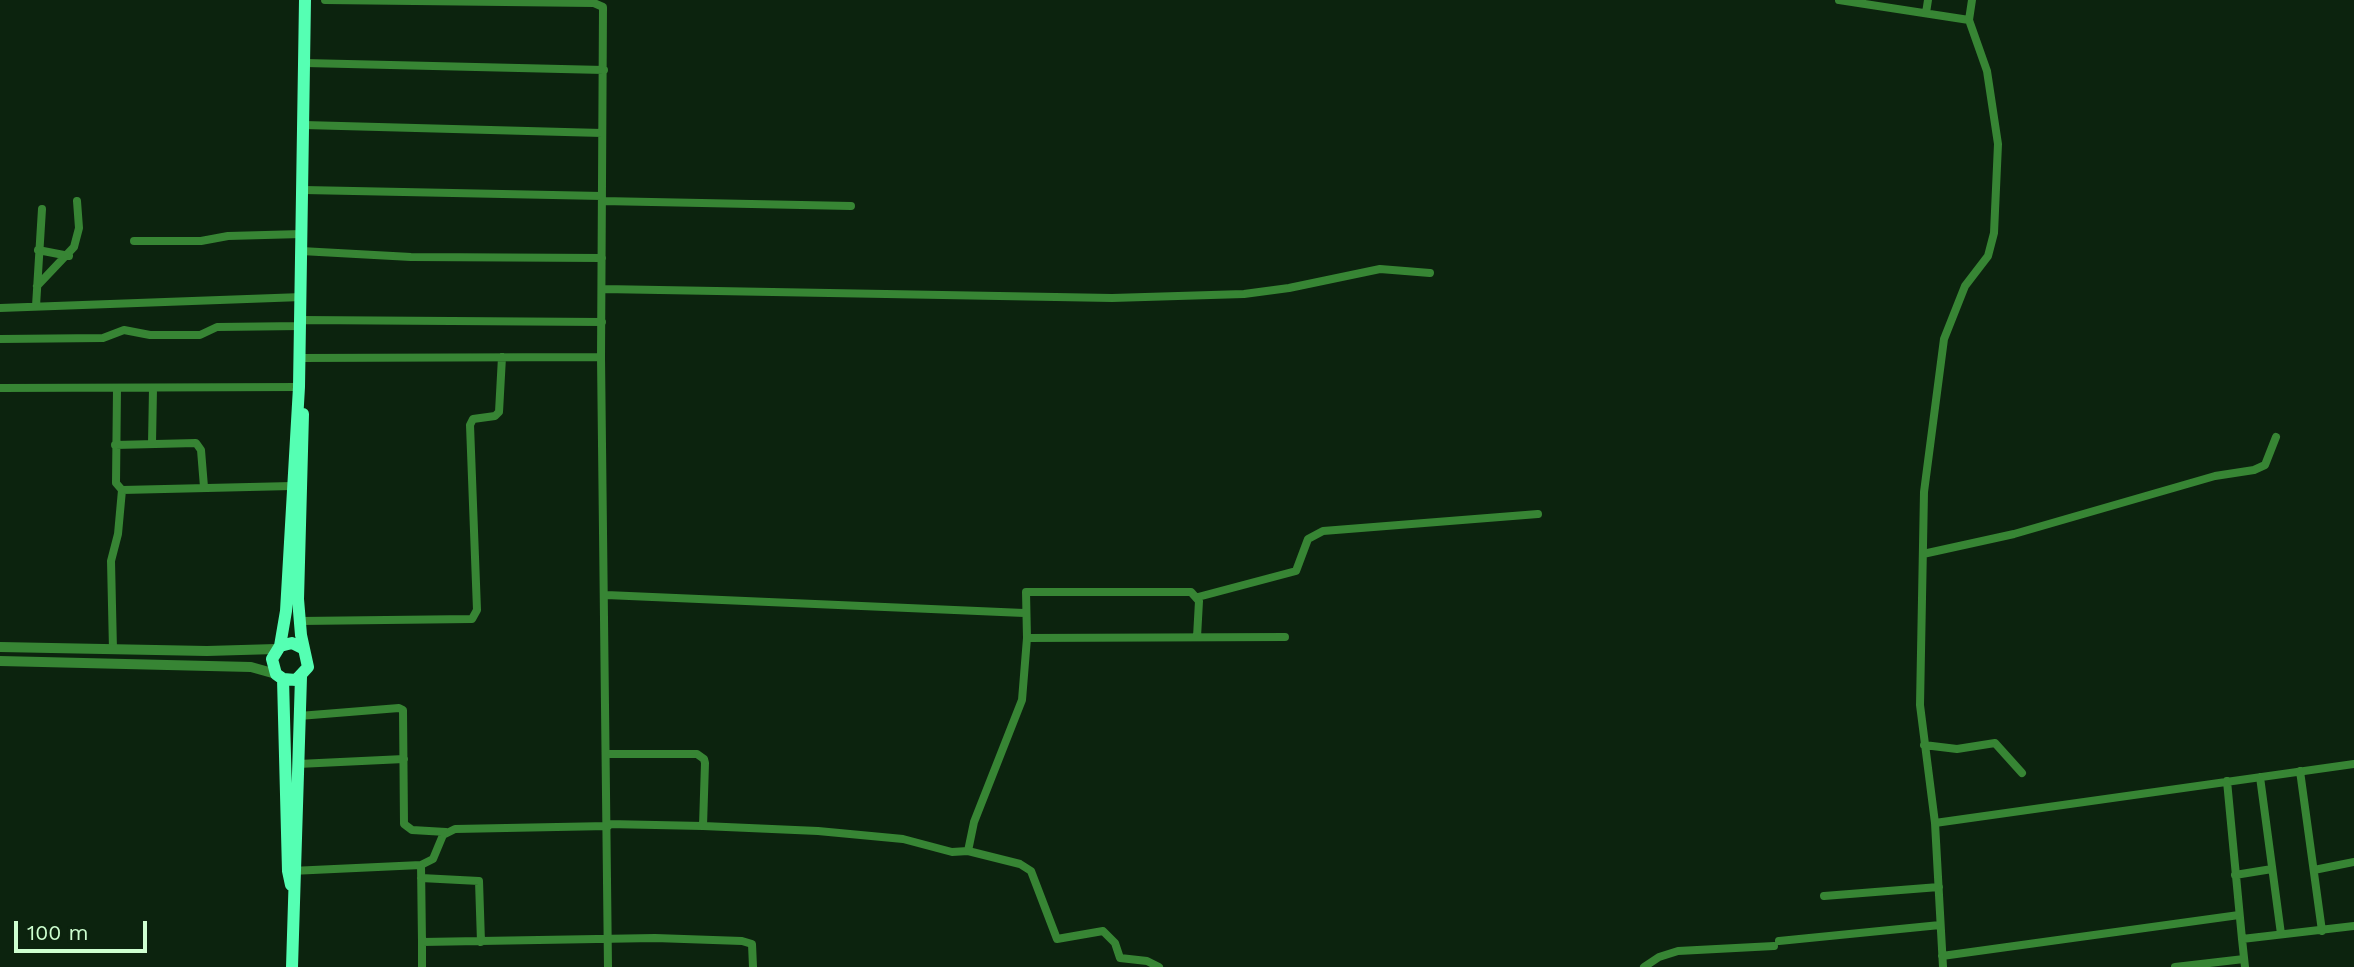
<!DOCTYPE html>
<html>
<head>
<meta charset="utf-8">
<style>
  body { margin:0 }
  #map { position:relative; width:2354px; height:967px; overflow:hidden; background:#0c230e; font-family:"Work Sans",sans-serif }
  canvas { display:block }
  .scale { position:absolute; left:14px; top:921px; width:133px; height:32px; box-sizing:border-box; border:4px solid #ceffd0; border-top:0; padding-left:9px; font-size:21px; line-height:24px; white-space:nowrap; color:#ceffd0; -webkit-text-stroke:5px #0c230e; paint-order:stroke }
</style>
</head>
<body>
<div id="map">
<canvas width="2354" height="967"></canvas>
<div class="scale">100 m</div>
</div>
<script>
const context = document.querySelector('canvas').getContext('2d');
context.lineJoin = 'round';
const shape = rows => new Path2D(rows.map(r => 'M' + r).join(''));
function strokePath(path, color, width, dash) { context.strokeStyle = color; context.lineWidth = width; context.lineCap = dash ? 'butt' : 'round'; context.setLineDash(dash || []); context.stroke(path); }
strokePath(shape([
  [325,0,594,3,603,7,601,357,608,967],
  [1839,0,1969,20],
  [1926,13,1928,0],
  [305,63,604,70],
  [304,125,602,133],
  [304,190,602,196],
  [602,201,851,206],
  [134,241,201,241,228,236,302,234],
  [38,250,69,256],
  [301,251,411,257,602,258],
  [37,286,74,247,79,228,77,201],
  [603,289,1112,298,1244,294,1289,288,1380,269,1430,273],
  [36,306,42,209],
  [0,308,302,297],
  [301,320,602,322],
  [0,339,103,338,124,330,150,335,200,335,217,327,301,326],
  [300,358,601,357],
  [0,388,299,387],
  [117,389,116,483,122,490,292,486],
  [152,443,153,389],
  [115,445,196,443,201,450,204,487],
  [1923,554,2014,534,2215,476,2254,470,2265,465,2276,437],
  [606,595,1024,613],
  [1198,597,1296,571,1308,539,1323,531,1538,514],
  [300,621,472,619,477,610,470,425,473,419,495,416,499,412,502,357],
  [1197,637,1199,601,1191,592,1026,592,1027,638,1285,637],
  [1027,638,1022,700,974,822,968,851,1020,864,1031,871,1057,939,1103,931,1115,943,1120,958,1147,961,1159,967],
  [113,650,111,561,118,534,122,490],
  [299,716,399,708,403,710,404,824,412,830,446,832],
  [1924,745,1957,749,1995,743,2022,773],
  [606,754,697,754,704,759,705,763,703,826,608,824],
  [298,764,404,759],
  [2300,771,2322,931],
  [2260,777,2281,934],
  [2227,781,2242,939,2354,926],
  [1935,823,2354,764],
  [703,826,818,831,903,839,952,852,968,851],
  [421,865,433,859,443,835,455,829,608,826],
  [2314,870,2354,862],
  [291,871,421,865,422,942,655,938,742,941,752,944,753,967],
  [2235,875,2272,869],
  [421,878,479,881,481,942],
  [1824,896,1939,887],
  [2242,939,2245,967],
  [1779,941,1940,925],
  [1942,956,2239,915],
  [422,967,422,942],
  [1644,967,1659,957,1678,951,1774,946],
  [1943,967,1935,823,1920,705,1924,492,1944,339,1965,286,1988,256,1994,233,1998,144,1987,71,1969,20,1972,0],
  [2175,967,2244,959]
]), '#378534', 8);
strokePath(shape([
  [0,647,207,651,276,649],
  [0,661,251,667,276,674]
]), '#378534', 10);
strokePath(shape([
  [303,414,298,599,301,635,308,667,296,680,283,679,276,674,272,659,280,646,292,643,304,649],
  [280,646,286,611,299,387,305,0],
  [283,679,288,871,291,885],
  [292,967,301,677]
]), '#55ffb3', 12);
</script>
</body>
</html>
